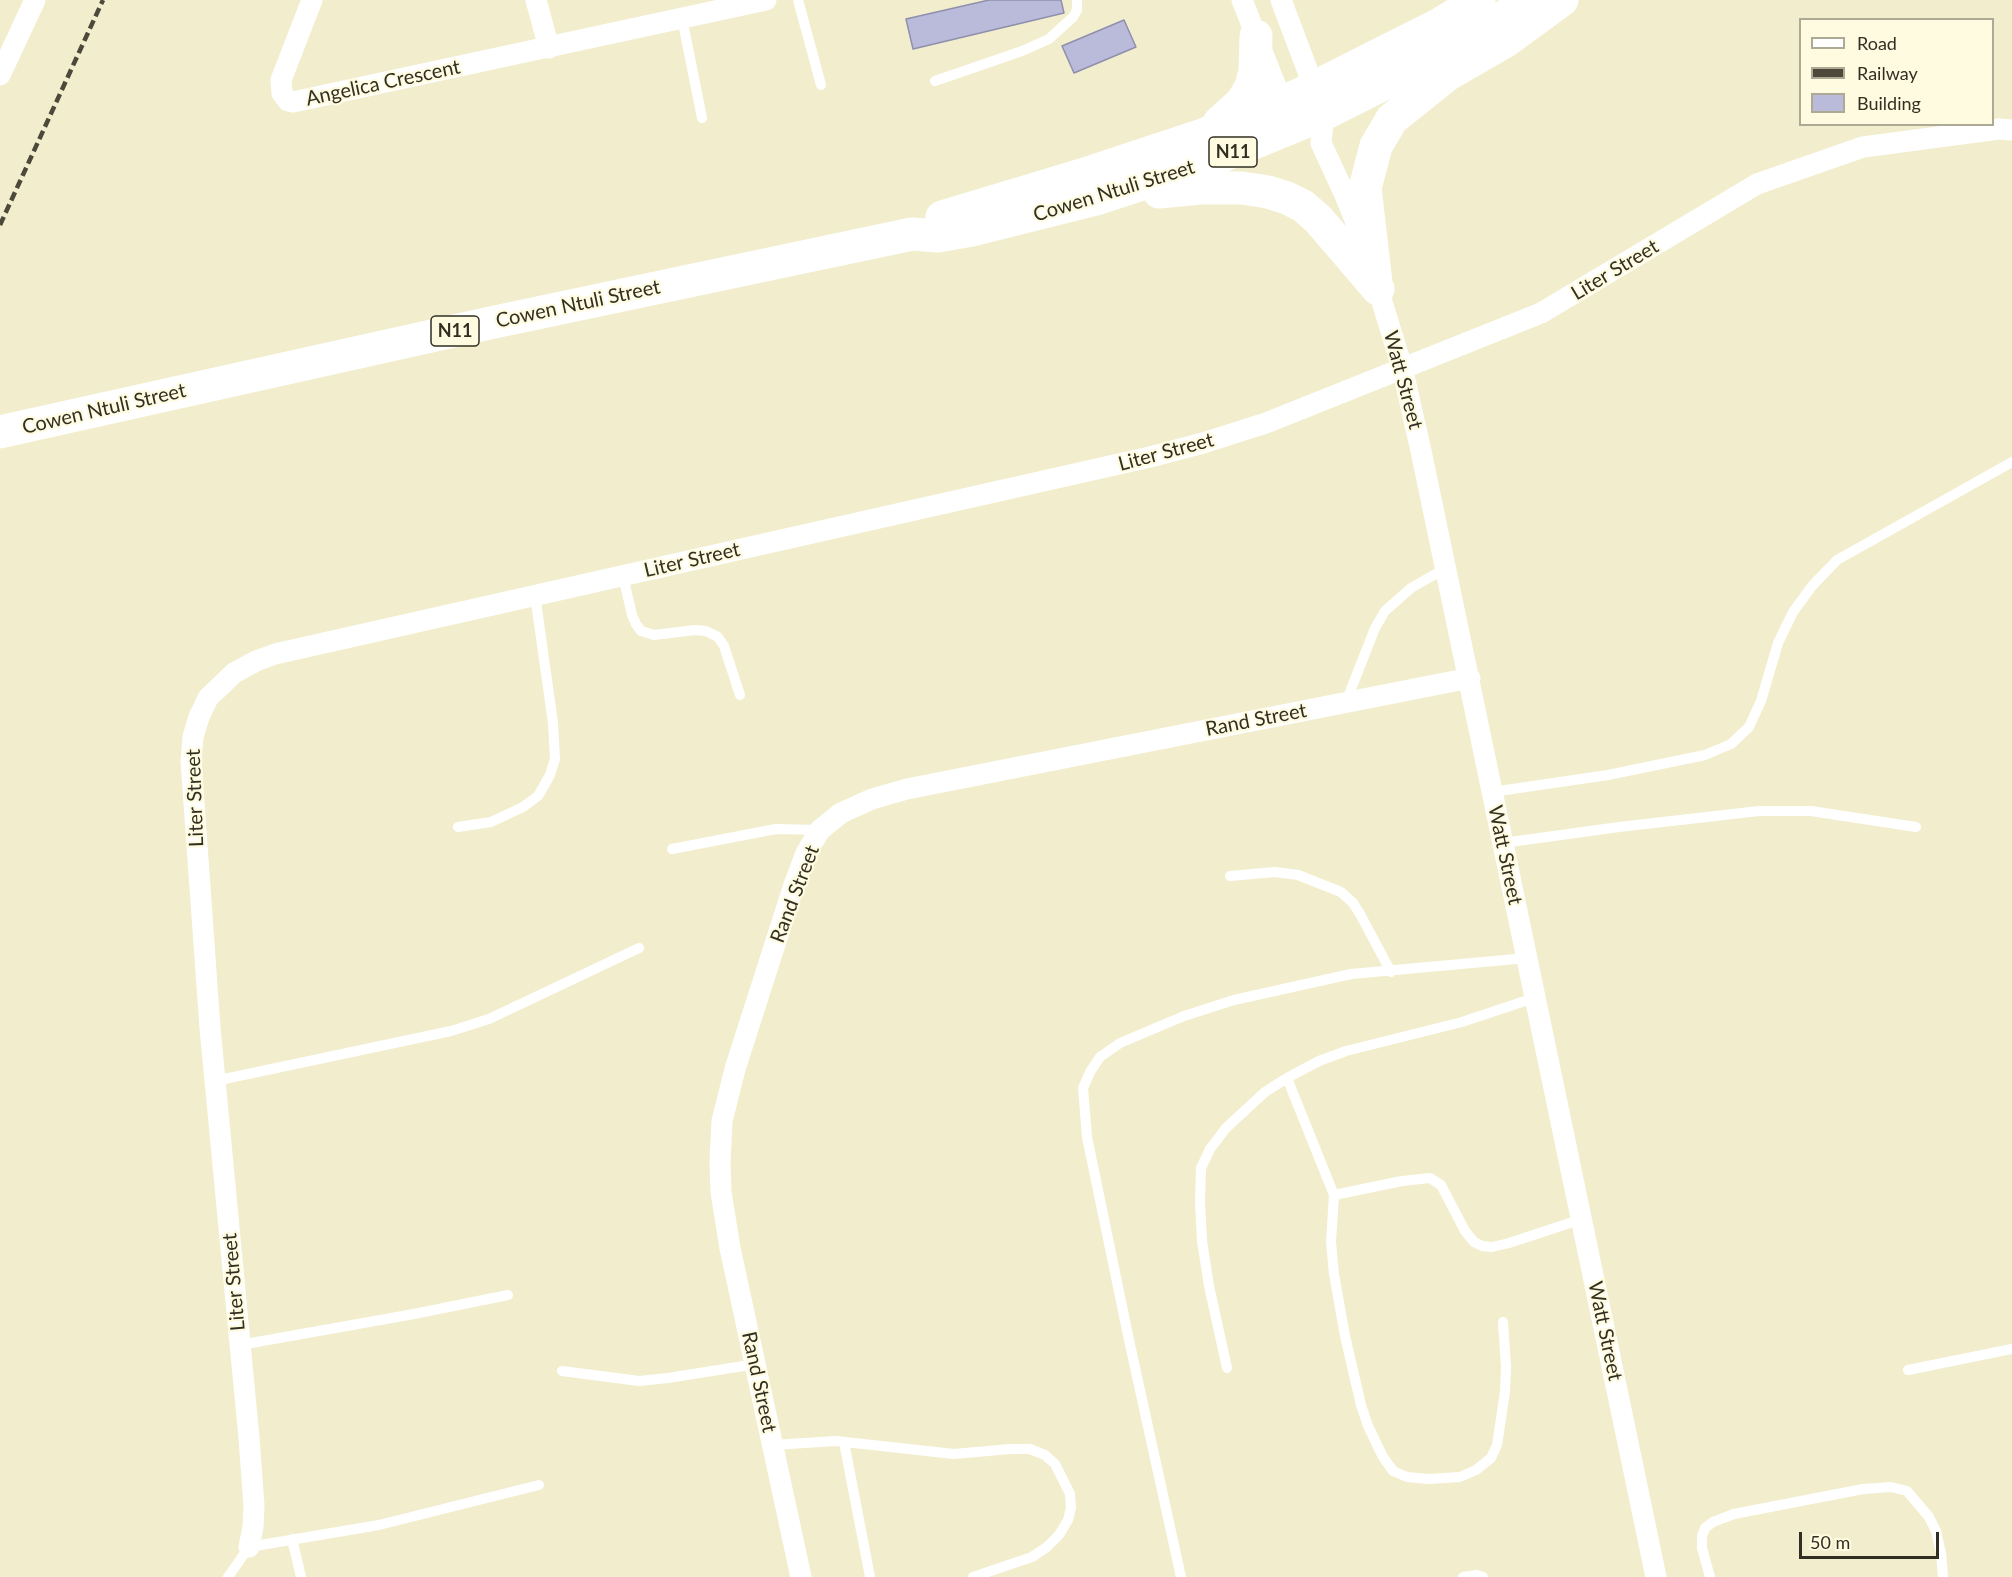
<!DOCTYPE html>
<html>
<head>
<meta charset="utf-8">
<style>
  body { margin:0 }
  #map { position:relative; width:2012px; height:1577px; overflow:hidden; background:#f2eecd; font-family:Lato,sans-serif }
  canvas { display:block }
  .legend { position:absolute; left:1799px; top:18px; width:195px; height:108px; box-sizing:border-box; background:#fefbe0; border:2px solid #aca994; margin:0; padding:8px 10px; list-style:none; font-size:18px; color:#312f22 }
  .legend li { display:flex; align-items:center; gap:12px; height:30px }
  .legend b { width:30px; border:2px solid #aca994 }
  .scale { position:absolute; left:1799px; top:1532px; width:140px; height:27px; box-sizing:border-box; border:3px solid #312f22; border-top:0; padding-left:8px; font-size:18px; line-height:21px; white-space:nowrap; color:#312f22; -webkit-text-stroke:4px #fefbe0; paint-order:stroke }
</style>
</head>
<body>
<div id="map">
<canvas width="2012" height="1577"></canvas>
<ul class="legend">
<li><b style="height:8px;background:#fff"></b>Road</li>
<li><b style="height:8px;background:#4c493a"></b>Railway</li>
<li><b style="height:16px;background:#babbda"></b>Building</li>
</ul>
<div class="scale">50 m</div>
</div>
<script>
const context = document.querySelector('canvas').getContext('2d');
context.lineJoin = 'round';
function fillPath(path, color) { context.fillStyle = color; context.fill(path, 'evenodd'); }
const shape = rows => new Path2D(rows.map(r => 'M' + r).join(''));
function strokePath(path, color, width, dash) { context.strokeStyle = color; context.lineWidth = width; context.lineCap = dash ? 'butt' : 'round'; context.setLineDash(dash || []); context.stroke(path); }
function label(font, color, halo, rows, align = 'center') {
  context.font = font + ' Lato,sans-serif'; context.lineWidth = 4.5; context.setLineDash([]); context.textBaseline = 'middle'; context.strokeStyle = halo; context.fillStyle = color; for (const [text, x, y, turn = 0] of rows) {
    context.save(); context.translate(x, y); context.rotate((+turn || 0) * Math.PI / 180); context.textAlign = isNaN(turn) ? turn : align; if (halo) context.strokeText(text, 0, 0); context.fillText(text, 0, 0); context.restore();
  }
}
const building = shape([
  [989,0,1061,0,1064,13,913,49,906,19,989,0],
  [1124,20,1136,47,1074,73,1062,46,1124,20]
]);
fillPath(building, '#babbda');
strokePath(building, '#8f8fad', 1.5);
strokePath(shape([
  [798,0,821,85],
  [682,18,702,118],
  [935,81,1022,51,1049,39,1073,17,1077,10,1077,0],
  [623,576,632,615,636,624,641,631,654,635,695,630,706,631,718,637,724,646,740,695],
  [1346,702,1375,628,1385,611,1411,588,1446,568],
  [1492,792,1608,775,1705,755,1731,744,1749,727,1761,701,1778,643,1793,612,1812,586,1837,560,2012,462],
  [458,827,491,822,523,807,538,796,550,775,555,759,553,723,535,595],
  [1503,843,1619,827,1759,811,1811,811,1916,827],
  [672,849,776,829,820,830],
  [1230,876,1275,872,1298,875,1341,892,1353,903,1360,914,1391,972],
  [1287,1078,1319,1061,1346,1051,1462,1022,1534,998],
  [215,1081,451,1031,489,1019,639,948],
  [1334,1195,1402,1181,1430,1178,1441,1185,1465,1231,1474,1242,1482,1246,1492,1247,1509,1243,1582,1219],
  [240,1345,414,1314,508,1295],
  [1227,1368,1209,1286,1202,1241,1200,1202,1201,1168,1210,1149,1226,1128,1265,1092,1287,1078,1334,1195,1331,1242,1334,1274,1345,1336,1361,1405,1368,1426,1383,1457,1393,1471,1407,1477,1428,1479,1460,1477,1476,1470,1491,1458,1497,1445,1505,1392,1506,1367,1503,1322],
  [1908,1370,2012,1349],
  [562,1371,639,1381,668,1378,756,1364],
  [844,1442,870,1577],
  [773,1445,836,1441,954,1454,1010,1449,1030,1449,1045,1455,1055,1464,1070,1494,1071,1508,1068,1520,1059,1535,1047,1547,1032,1557,973,1577],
  [292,1539,301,1577],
  [228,1577,249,1547,379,1525,539,1485],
  [1181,1577,1129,1340,1087,1137,1083,1088,1090,1072,1100,1057,1120,1043,1184,1016,1234,1000,1351,974,1527,958],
  [1463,1577,1477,1575,1483,1577],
  [1710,1577,1702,1548,1702,1536,1705,1528,1713,1522,1734,1514,1863,1489,1891,1487,1907,1491,1929,1517,1936,1531,1941,1553,1943,1577]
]), '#fff', 10);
strokePath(shape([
  [312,0,281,80,282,93,288,101,293,102,766,0],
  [536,0,549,48],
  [1242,0,1286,112],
  [1281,0,1324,114,1321,143,1345,195,1361,235],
  [0,75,35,0],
  [1375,279,1402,367,1421,451,1656,1577],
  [249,1547,253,1527,254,1506,249,1438,210,1028,191,761,193,737,199,717,208,698,234,673,256,661,275,654,1150,457,1203,443,1266,423,1541,313,1757,184,1863,147,1999,129,2012,130],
  [801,1577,730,1248,721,1192,720,1162,722,1121,735,1069,794,885,806,853,820,830,841,813,872,799,907,789,1470,678]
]), '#fff', 21);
strokePath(shape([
  [1219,123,1242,102,1251,87,1255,71,1256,36],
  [1159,192,1200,188,1242,188,1268,192,1287,198,1303,206,1318,219,1378,289],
  [942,217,1088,173,1203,135,1301,94,1440,24,1479,0],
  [1376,283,1365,188,1376,146,1392,119,1447,75,1506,41,1562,0],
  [0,432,490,323,912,234,938,236,972,230,1096,199,1203,164,1324,114,1453,49,1530,0]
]), '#fff', 33);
strokePath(shape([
  [0,225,103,0]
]), '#4c493a', 4.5, [9, 4.5]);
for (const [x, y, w] of [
  [1233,152,48],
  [455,331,48]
]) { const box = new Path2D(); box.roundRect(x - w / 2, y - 15, w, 30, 4.5); context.fillStyle = '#fefbe0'; context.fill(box); strokePath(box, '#312f22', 1.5); }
label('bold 18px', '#312f22', null, [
  ["N11",1233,152],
  ["N11",455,331]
]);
label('20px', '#312f22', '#fefbe0', [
  ["Angelica Crescent",383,83,-12],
  ["Cowen Ntuli Street",1114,191,-17],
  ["Liter Street",1615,270,-31],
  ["Cowen Ntuli Street",578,304,-12],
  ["Watt Street",1403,380,75],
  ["Cowen Ntuli Street",104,409,-13],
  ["Liter Street",1166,452,-15],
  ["Liter Street",692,560,-13],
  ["Rand Street",1256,720,-11],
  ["Liter Street",195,798,-92],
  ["Watt Street",1505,855,78],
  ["Rand Street",795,894,-69],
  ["Liter Street",234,1282,-95],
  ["Watt Street",1605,1331,78],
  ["Rand Street",759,1382,78]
]);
</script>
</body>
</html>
